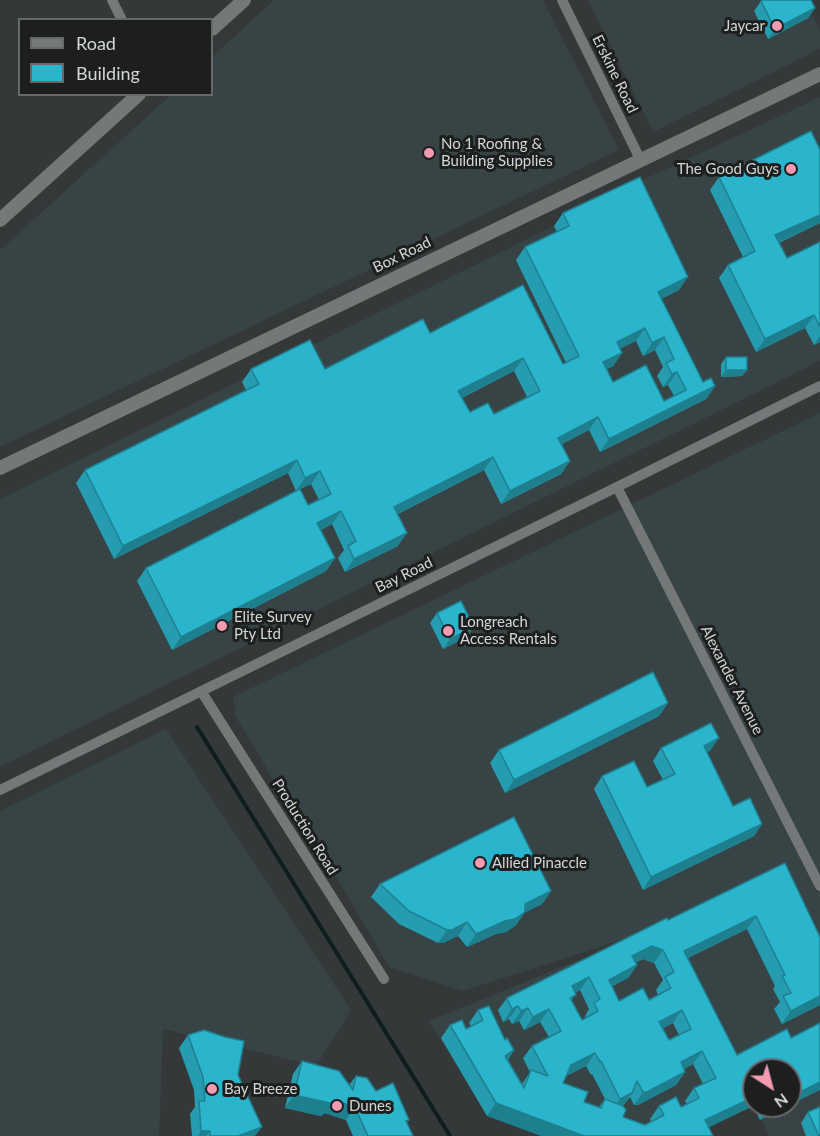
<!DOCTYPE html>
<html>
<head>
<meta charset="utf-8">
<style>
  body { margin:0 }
  #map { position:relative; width:820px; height:1136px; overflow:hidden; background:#343839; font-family:Lato,sans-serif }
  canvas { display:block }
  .legend { position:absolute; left:18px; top:18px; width:195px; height:78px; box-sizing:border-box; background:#1d1f1f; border:2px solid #666869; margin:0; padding:8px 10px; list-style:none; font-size:18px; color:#d4d6d7 }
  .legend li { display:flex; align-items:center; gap:12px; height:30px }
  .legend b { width:30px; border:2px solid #666869 }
  .north { position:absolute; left:742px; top:1058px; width:60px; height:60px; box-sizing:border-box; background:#1d1f1f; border:2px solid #666869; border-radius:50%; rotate:144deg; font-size:16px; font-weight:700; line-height:24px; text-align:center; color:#d4d6d7 }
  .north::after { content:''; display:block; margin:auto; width:21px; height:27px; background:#f19ab2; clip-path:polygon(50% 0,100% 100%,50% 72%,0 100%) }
</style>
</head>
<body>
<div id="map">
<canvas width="820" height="1136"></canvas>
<ul class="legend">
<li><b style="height:8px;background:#747879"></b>Road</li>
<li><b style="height:16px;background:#2bb5cc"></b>Building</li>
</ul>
<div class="north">N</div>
</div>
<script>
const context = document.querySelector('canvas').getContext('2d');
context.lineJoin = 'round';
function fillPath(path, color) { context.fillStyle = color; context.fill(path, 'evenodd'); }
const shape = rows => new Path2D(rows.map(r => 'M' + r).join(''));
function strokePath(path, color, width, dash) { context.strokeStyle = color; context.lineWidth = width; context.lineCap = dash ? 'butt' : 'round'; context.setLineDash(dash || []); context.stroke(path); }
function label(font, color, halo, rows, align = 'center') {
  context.font = font + ' Lato,sans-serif'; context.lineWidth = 6; context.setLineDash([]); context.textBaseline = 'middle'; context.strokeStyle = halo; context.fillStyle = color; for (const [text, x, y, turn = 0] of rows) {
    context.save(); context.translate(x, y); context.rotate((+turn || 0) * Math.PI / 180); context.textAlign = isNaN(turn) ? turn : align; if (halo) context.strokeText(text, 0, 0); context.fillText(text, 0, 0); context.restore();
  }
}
fillPath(shape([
  [274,0,543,0,619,150,0,447,0,250,171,95,212,94,212,57],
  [588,0,805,0,820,29,820,49,653,132],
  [820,97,820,361,0,767,0,499,554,226,632,185],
  [820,413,820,1136,769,1136,756,1106,790,1106,790,1070,754,1070,747,1102,679,1136,548,1136,487,1116,429,1021,650,931,463,991,389,967,298,811,293,813,236,717,233,697],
  [166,729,351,1010,316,1066,163,1029,159,1136,0,1136,0,811]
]), '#374345');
strokePath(shape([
  [197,727,450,1136]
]), '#0d1d20', 4);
strokePath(shape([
  [112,0,122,20],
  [562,0,641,161],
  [617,487,820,886],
  [201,691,384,979],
  [0,790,617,487,820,386]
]), '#747879', 10);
strokePath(shape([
  [212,29,244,0],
  [0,220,139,94],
  [0,468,820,74]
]), '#747879', 14);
fillPath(shape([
  [761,1,815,8,808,18,768,39,754,11],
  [820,150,820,223,779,243,787,258,820,242,820,342,814,345,805,328,756,352,719,278,728,265,743,257,710,190,719,177],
  [563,213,679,290,661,299,703,382,715,386,706,399,600,452,589,430,562,444,570,461,561,474,501,504,484,470,398,514,398,546,345,572,338,558,344,550,332,524,321,530,335,558,326,571,172,650,137,581,146,568,296,491,288,473,114,559,76,483,85,470,246,390,242,382,251,369,325,369,430,333,563,364,566,363,516,260,525,247,557,232,554,226],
  [636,341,643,356,655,350,663,367,657,376,663,387,668,385,674,396,664,401,613,382,607,369,613,366,622,353,620,348],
  [514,371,527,397,494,414,470,412,462,398],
  [311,484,319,500,308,505,300,489],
  [726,357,747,370,742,376,721,377,721,364],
  [437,613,467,637,443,649,430,623],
  [668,703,659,716,505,793,490,763,499,750],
  [661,748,710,751,707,753,733,806,762,824,754,836,643,890,594,789,602,776,647,787,663,780,653,761],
  [785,863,820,937,820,1005,782,1024,774,1009,780,1002,773,989,775,986,747,929,688,958,737,1055,754,1070,754,1106,788,1106,760,1120,753,1106,709,1127,713,1136,487,1116,441,1038,450,1025,466,1029,471,1026,469,1023,478,1010,514,1050,508,1060,522,1084,530,1072,523,1058,532,1046,549,1037,540,1022,524,1030,519,1021,512,1024,509,1019,503,1022,498,1010,507,998],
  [643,959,654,963,663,980,656,990,658,995,649,1000,619,1001,612,986,628,978,637,965,635,963],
  [580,990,589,1009,585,1016,586,1018,582,1020,572,1000,575,993],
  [673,1023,679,1035,669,1040,663,1028],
  [693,1064,703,1084,694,1088,685,1101,687,1104,681,1107,659,1106,650,1119,651,1121,645,1125,623,1117,623,1106,630,1097,634,1105,638,1105,676,1085,685,1072,684,1069],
  [586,1066,591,1075,592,1074,605,1099,599,1107,584,1102,563,1083,566,1076],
  [380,884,551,891,542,904,525,912,516,925,506,932,496,934,467,947,458,936,443,943,438,943,399,924,371,897],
  [188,1035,238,1075,255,1136,192,1136,190,1114,195,1107,194,1090,179,1048],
  [302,1061,349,1085,356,1076,376,1091,407,1123,413,1136,353,1136,346,1120,325,1113,321,1116,285,1108,293,1074],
  [808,1112,820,1136,806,1136,801,1123]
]), '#259caf');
fillPath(shape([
  [815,8,808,18,768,39,775,29],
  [820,215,820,223,766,248,775,235],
  [688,277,679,290,648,305,658,292],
  [814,315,805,328,756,352,765,339],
  [645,328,636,341,608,355,617,342],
  [820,336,820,342,814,345],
  [664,337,655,350,643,356,652,343],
  [622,353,613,366,594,375,603,362],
  [523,358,514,371,449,404,458,391],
  [726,370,747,370,742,376,721,377],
  [677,372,668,385,663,387,672,374],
  [715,386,706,399,600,452,609,439],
  [598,417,589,430,549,451,558,438],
  [493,457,484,470,385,520,394,507],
  [297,460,288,473,114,559,123,546],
  [570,461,561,474,501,504,510,491],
  [320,471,311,484,296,491,305,478],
  [341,511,332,524,308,536,317,523],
  [407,533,398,546,345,572,354,559],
  [335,558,326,571,172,650,181,637],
  [474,627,467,637,443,649,450,639],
  [668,703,659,716,505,793,514,780],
  [719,738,710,751,695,759,704,746],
  [762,824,754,836,643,890,651,877],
  [551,891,542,904,516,917,525,904],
  [525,912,516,925,506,932,496,934,467,947,476,934],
  [756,916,747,929,675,964,684,951],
  [467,922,458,936,443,943,438,943,447,930],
  [652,946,663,950,654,963,643,959,623,969,632,956],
  [637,965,628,978,600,993,609,980],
  [589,977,580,990,563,999,572,986],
  [820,996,820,1005,782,1024,791,1011],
  [518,1006,509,1019,503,1022,512,1009],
  [528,1008,519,1021,512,1024,521,1011],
  [549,1009,540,1022,524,1030,533,1017],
  [682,1010,673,1023,650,1035,659,1022],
  [514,1050,505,1063,505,1056],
  [702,1051,693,1064,671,1075,681,1062],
  [595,1053,586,1066,562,1078,571,1065],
  [685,1072,676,1085,638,1105,634,1105,643,1092],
  [820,1082,820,1090,790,1105,790,1097],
  [632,1093,623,1106,611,1112,620,1099],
  [294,1095,334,1100,355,1107,346,1120,325,1113,321,1116,285,1108],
  [754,1097,754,1104,753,1106,696,1133,705,1120],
  [496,1103,584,1136,541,1136,487,1116],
  [771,1106,788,1106,760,1120,769,1107],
  [262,1127,255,1136,238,1136],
  [201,1131,210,1131,206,1136,198,1136]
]), '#1e7f8f');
const building = shape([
  [763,0,811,0,815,8,775,29,761,1,763,0],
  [811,131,820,150,820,215,775,235,787,258,820,242,820,327,814,315,765,339,728,265,755,251,719,177,811,131],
  [640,177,688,277,658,292,703,382,711,378,715,386,609,439,598,417,558,438,570,461,510,491,493,457,394,507,407,533,354,559,348,546,356,541,341,511,317,523,335,558,181,637,146,568,300,489,308,505,331,494,320,471,305,478,297,460,123,546,85,470,259,384,251,369,310,340,325,369,423,319,430,333,523,285,563,364,579,356,525,247,569,226,563,213,640,177],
  [645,328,652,343,664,337,674,359,666,363,672,374,677,372,686,390,664,401,646,365,613,382,603,362,622,353,617,342,645,328],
  [523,358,540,391,494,414,488,403,470,412,458,391,523,358],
  [726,357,747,357,747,370,726,370,726,357],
  [461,601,474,627,450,639,437,613,461,601],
  [653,672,668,703,514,780,499,750,653,672],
  [711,723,719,738,704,746,733,806,750,798,762,824,651,877,602,776,634,761,647,787,675,774,661,748,711,723],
  [514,817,551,891,525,904,525,912,515,919,505,921,476,934,467,922,452,930,447,930,409,911,380,884,514,817],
  [785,863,820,937,820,996,791,1011,783,996,791,993,782,976,785,975,756,916,684,951,737,1055,787,1029,791,1038,820,1023,820,1082,790,1097,790,1070,754,1070,754,1097,705,1120,713,1136,584,1136,496,1103,450,1025,462,1020,466,1029,483,1020,478,1010,489,1006,505,1040,507,1038,514,1050,505,1056,524,1088,531,1070,548,1076,532,1046,561,1031,549,1009,533,1017,528,1008,521,1011,518,1006,512,1009,507,998,667,918,668,920,785,863],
  [652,946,663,950,674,972,665,977,671,988,649,1000,643,988,619,1001,609,980,637,965,632,956,652,946],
  [589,977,600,999,594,1003,598,1011,582,1020,570,998,576,995,572,986,589,977],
  [682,1010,691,1029,669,1040,659,1022,682,1010],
  [702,1051,716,1078,694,1088,699,1098,681,1107,676,1097,659,1106,664,1115,645,1125,623,1117,626,1110,623,1106,605,1099,601,1108,584,1102,588,1092,563,1083,571,1065,595,1053,600,1062,601,1061,620,1099,632,1093,637,1081,643,1092,647,1092,685,1072,681,1062,702,1051],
  [204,1030,225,1037,244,1041,238,1075,262,1127,238,1136,210,1136,210,1131,201,1131,199,1101,205,1101,203,1077,188,1035,204,1030],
  [302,1061,339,1071,353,1090,356,1076,367,1078,376,1091,393,1083,409,1120,406,1121,413,1136,368,1136,355,1107,334,1100,330,1103,294,1095,302,1061],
  [820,1107,820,1136,819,1136,808,1112,820,1107]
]);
fillPath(building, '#2bb5cc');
strokePath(building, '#1e7f8f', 1.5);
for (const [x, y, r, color] of [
  [777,26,6,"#f19ab2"],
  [429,153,6,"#f19ab2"],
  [791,169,6,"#f19ab2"],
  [222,626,6,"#f19ab2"],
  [448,631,6,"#f19ab2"],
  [480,863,6,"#f19ab2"],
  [212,1089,6,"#f19ab2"],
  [337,1106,6,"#f19ab2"]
]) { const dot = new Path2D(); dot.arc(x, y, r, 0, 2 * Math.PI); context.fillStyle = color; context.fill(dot); strokePath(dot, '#1d1f1f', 2); }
label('15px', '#d4d6d7', '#1d1f1f', [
  ["Jaycar",765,26,"right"],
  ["No 1 Roofing &",441,144],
  ["Building Supplies",441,161],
  ["The Good Guys",779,169,"right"],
  ["Elite Survey",234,617],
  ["Pty Ltd",234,634],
  ["Longreach",460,622],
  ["Access Rentals",460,639],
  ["Allied Pinaccle",492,863],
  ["Bay Breeze",224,1089],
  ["Dunes",349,1106]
], 'left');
label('15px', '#d4d6d7', '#1d1f1f', [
  ["Erskine Road",615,74,64],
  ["Box Road",402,255,-26],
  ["Bay Road",404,575,-26],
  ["Alexander Avenue",732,680,63],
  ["Production Road",305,827,58]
]);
</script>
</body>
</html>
